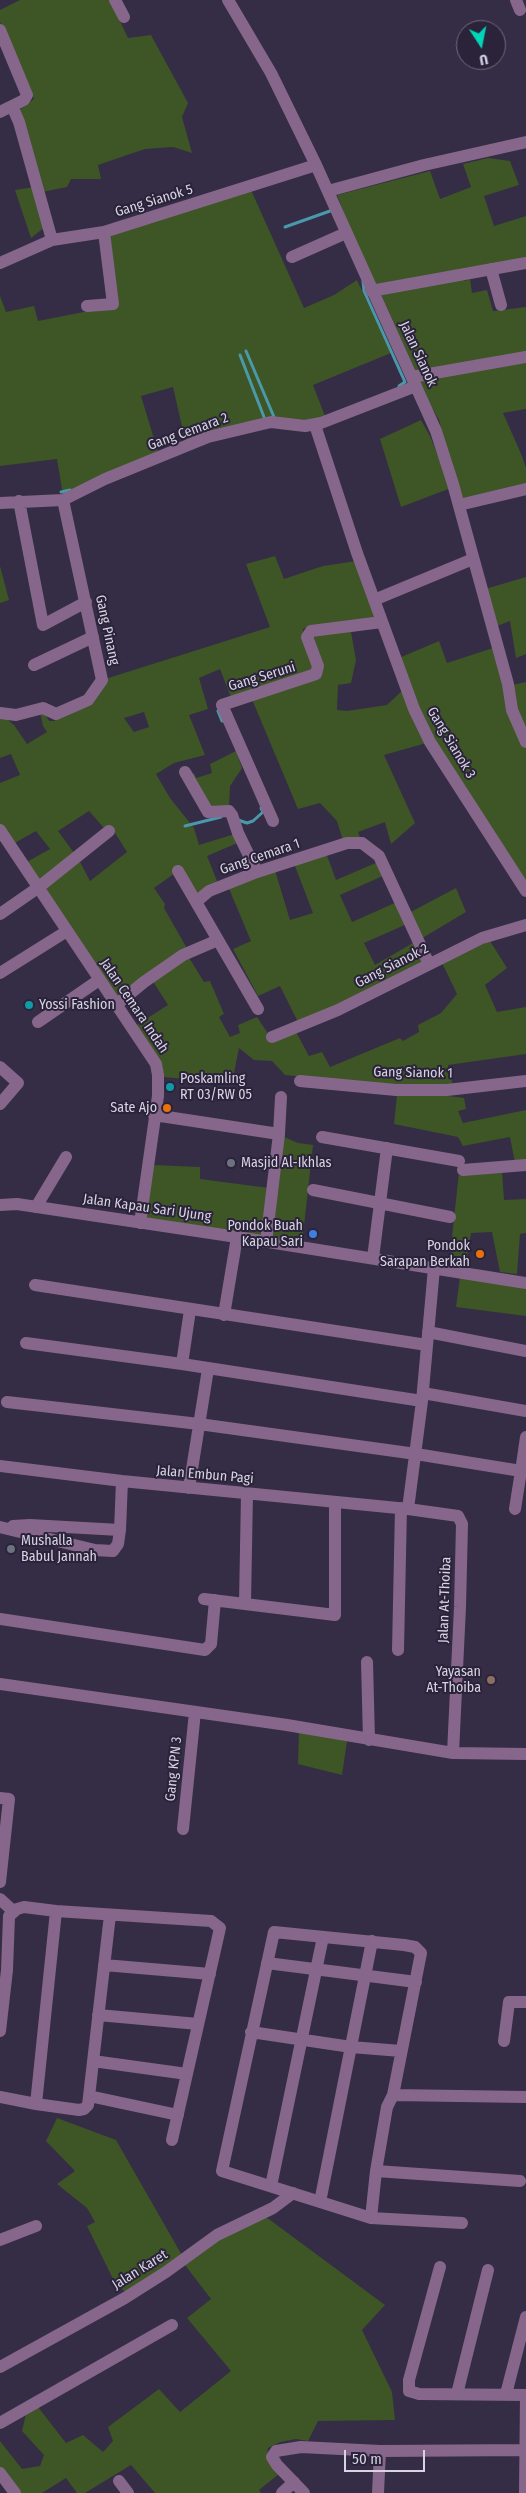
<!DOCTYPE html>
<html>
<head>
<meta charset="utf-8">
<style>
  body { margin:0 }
  #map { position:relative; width:526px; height:2493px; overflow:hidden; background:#342d45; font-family:"Fira Sans Condensed",sans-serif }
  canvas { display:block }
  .north { position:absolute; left:456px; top:20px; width:50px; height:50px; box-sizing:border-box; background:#2a233a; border:1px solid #706a7e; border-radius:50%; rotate:169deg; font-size:14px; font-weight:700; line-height:20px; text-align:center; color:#d8d4e4 }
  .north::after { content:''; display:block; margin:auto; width:18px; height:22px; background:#00d5b7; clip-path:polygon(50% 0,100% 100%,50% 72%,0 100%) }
  .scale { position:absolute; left:344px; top:2450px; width:81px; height:22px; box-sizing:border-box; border:2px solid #d8d4e4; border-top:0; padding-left:6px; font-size:15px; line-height:18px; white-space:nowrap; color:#d8d4e4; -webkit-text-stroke:4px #2a233a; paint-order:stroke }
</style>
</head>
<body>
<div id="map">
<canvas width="526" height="2493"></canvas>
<div class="north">U</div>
<div class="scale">50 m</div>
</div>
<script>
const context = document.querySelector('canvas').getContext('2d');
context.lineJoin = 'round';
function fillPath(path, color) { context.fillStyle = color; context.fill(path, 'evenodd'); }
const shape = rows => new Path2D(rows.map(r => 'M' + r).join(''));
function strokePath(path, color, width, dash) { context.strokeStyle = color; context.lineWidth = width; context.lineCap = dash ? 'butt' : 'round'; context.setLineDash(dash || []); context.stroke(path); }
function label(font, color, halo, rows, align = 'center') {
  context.font = font + ' "Fira Sans Condensed",sans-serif'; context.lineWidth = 4; context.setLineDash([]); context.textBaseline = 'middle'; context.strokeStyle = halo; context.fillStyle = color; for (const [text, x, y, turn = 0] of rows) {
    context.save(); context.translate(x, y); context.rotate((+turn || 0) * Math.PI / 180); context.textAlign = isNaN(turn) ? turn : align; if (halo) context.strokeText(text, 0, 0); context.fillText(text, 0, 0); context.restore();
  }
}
fillPath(shape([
  [20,0,110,0,128,38,151,35,188,103,182,117,192,153,173,147,145,149,98,165,101,179,71,179,67,187,42,192,18,111,34,99,0,22,0,10],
  [488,158,510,161,519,185,484,196,494,226,526,216,526,259,373,287,337,195,430,171,440,199,471,187,463,164],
  [34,187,45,227,31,238,15,190],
  [251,190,304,308,334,295,357,280,391,353,313,385,325,416,313,422,272,421,186,444,173,387,141,396,159,455,63,495,57,459,0,466,0,296,6,312,34,306,38,321,119,305,110,240,112,232],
  [463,277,464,281,470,279,472,293,487,290,493,311,526,307,526,354,416,373,380,292],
  [526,360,526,409,503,413,522,456,526,468,526,485,460,499,439,420,416,380],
  [421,420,430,436,451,488,401,507,380,439],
  [275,556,284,579,323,566,356,561,378,619,313,625,303,629,304,641,315,670,232,700,220,669,199,678,208,709,189,715,205,755,174,763,156,774,170,798,194,828,199,845,238,833,242,841,207,856,217,881,196,895,178,871,154,888,165,904,164,908,189,952,116,998,43,889,78,858,90,881,127,852,110,825,104,828,89,811,58,831,74,853,40,883,25,863,50,849,36,831,13,844,0,824,0,783,20,775,11,754,0,758,0,717,3,716,14,725,27,744,47,732,43,726,40,712,43,711,49,721,55,721,56,714,71,708,102,680,270,627,246,564],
  [144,712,149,727,134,732,124,718],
  [0,566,9,600,0,603],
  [526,577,526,654,516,658,510,621,497,626,485,589],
  [350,626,356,660,351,683,338,685,337,710,347,711,387,705,406,687,430,742,384,755,415,823,391,844,385,822,358,832,362,843,344,844,337,821,320,803,298,809,251,697,316,674,307,637],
  [439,641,447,663,493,648,510,711,526,749,526,884,434,740,415,706,399,658],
  [526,682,526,732,516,712,513,685],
  [236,751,242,768,230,786,229,807,210,808,191,776,194,773,196,778,212,773,210,764],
  [325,850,336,880,378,862,385,875,340,895,352,922,397,902,407,924,364,943,375,965,418,940,407,914,456,888,466,912,419,940,429,964,300,1026,280,986,258,996,233,949,251,941,227,884,274,867,290,920,313,913,293,861],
  [490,941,507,968,485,985,497,1012,526,1007,526,1054,448,1065,453,1086,407,1087,285,1075,272,1061,254,1060,239,1048,232,1083,163,1077,135,1026,168,1005,152,980,188,956,204,982,210,981,224,1014,219,1017,230,1037,240,1033,238,1025,257,1017,273,1041,296,1032,309,1056,322,1052,330,1067,400,1038,403,1041,419,1032,418,1025,441,1013,457,994,442,963],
  [424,1093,464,1098,466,1109,458,1111,463,1123,526,1110,526,1161,515,1163,510,1137,463,1146,458,1137,394,1124,397,1095],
  [284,1137,298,1143,313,1145,302,1244,269,1239],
  [153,1165,200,1167,200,1179,269,1188,264,1238,149,1222,144,1209],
  [502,1170,504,1200,526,1199,526,1233,520,1234,517,1274,500,1272,492,1232,471,1233,465,1268,449,1265,459,1172],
  [460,1277,526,1289,526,1316,456,1307],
  [299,1732,347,1741,342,1775,298,1764],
  [57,2118,116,2140,183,2257,127,2294,114,2281,87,2226,95,2222,87,2208,57,2184,75,2171,46,2141],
  [266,2217,385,2305,362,2330,392,2392,395,2420,318,2421,308,2441,296,2439,280,2442,268,2448,267,2456,279,2474,259,2490,261,2493,155,2493,131,2465,85,2493,77,2493,66,2478,42,2493,21,2493,0,2468,0,2441,22,2469,40,2466,44,2455,22,2431,26,2414,38,2407,66,2443,83,2435,103,2452,113,2441,108,2427,159,2389,180,2412,231,2371,187,2318,211,2299,185,2265,226,2234]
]), '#3e5525');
strokePath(shape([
  [285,227,330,211],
  [363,281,364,291,405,382,399,386],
  [246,351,274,417],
  [240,355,264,417],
  [61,492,70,490],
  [218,711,222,721],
  [238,820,247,823,253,821,263,812,261,808],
  [185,826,221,817]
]), '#4999aa', 3);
strokePath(shape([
  [115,0,124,17],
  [228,0,271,73,316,165,436,431,453,484,508,684,512,710,526,742],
  [516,0,520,10],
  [0,30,27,95,24,100,0,112],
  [12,106,19,122,52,240],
  [328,191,424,165,526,142],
  [292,257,346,233],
  [0,263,52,240,104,232,316,165],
  [491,269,501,305],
  [371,291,526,263],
  [87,306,113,304,104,232],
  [412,377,526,357],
  [315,425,357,553,414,709,430,742,526,891],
  [19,501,43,625,86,602],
  [0,503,63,500,105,479,208,437,271,422,305,426,321,423,416,386],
  [459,505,526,489],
  [374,600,473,559],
  [34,665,93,637],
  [0,713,16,715,43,708,56,714,88,700,102,680,63,500],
  [185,772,208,812,229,811,232,815,238,833,257,872],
  [273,821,222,705,316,674,318,666,307,637,311,631,382,622],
  [0,830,156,1064,158,1075,158,1096,140,1223],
  [178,871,196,902],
  [0,914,39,887,109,831],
  [0,973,67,931],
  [116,1005,144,982,183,955,218,940],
  [258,1009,196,902,209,891,257,872,347,843,362,843,379,856,429,964],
  [38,1022,99,980],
  [272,1037,338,1010,482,938,526,925],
  [0,1067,18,1083,0,1104],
  [300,1081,396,1090,447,1090,526,1081],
  [154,1115,279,1134,266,1242],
  [279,1134,281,1097],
  [322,1137,459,1161],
  [463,1170,526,1165],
  [313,1190,450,1217],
  [0,1205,17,1204,237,1237,526,1283],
  [36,1207,66,1157],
  [373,1258,387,1148],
  [35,1285,427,1345],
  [224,1315,237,1237],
  [428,1332,526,1351],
  [26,1343,182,1364,190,1310],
  [182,1364,422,1401],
  [423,1393,526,1411],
  [7,1402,199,1424,416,1454,521,1471,526,1437],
  [0,1466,122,1481,408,1509,458,1516,462,1524,460,1607,453,1753,526,1754],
  [189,1488,208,1369],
  [408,1509,422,1401,434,1268],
  [515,1509,521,1471],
  [13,1526,30,1525,120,1530],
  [0,1527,95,1550,113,1551,118,1544,120,1530,122,1481],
  [204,1599,335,1615,335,1503],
  [245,1603,247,1493],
  [0,1619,205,1650,211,1644,215,1600],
  [398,1650,401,1508],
  [367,1662,369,1740],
  [0,1684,287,1725,453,1753],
  [0,1798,9,1799,0,1882],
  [183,1829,195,1712],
  [0,1899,13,1911],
  [56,1911,211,1921,220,1928,172,2140],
  [267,1963,416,1982],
  [104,1965,210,1974],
  [98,2015,198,2024],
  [0,2031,7,1970,9,1916,17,1909,24,1907,56,1911,36,2104,0,2097],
  [251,2032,351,2047,401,2051],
  [504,2041,509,2002,526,2002],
  [93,2061,187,2074],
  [393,2095,526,2097],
  [89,2096,178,2115],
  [36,2104,79,2110,84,2109,88,2105,110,1915],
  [376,2171,520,2181],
  [271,2186,323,1937],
  [320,2202,372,1941],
  [371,2218,376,2171,387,2107,393,2095,421,1953,415,1947,404,1945,274,1932,222,2171,371,2218,462,2223],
  [0,2240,36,2226],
  [440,2267,409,2380,409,2391,419,2394,526,2395],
  [0,2367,125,2298,166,2272,217,2235,273,2208,293,2193],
  [457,2394,488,2270],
  [506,2394,526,2317],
  [0,2423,172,2325],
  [0,2473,15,2493],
  [119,2481,128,2493],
  [282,2493,294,2482],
  [304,2493,277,2465,272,2457,276,2451,301,2447,380,2451,526,2450],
  [378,2493,380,2451],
  [525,2493,526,2395]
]), '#87668b', 12);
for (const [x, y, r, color] of [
  [29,1005,5,"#0f9aa8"],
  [170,1087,5,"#0f9aa8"],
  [167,1108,5,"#e8710a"],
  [231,1163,5,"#6b7280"],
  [313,1234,5,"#3f7fe0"],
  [480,1254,5,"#e8710a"],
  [11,1549,5,"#6b7280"],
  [491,1680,5,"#8d6e63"]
]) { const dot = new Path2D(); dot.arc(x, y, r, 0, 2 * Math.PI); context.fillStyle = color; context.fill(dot); strokePath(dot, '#2a233a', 2); }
label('14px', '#d8d4e4', '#2a233a', [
  ["Gang Sianok 5",154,201,-17],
  ["Jalan Sianok",418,354,65],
  ["Gang Cemara 2",188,432,-20],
  ["Gang Pinang",107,630,78],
  ["Gang Seruni",262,677,-17],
  ["Gang Sianok 3",451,743,59],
  ["Gang Cemara 1",260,857,-19],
  ["Gang Sianok 2",392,966,-27],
  ["Jalan Cemara Indah",134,1006,56],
  ["Gang Sianok 1",413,1073,1],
  ["Jalan Kapau Sari Ujung",147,1208,8],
  ["Jalan Embun Pagi",205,1475,5],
  ["Jalan At-Thoiba",445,1600,-88],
  ["Gang KPN 3",174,1769,-84],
  ["Jalan Karet",140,2270,-32]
]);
label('14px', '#d8d4e4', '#2a233a', [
  ["Yossi Fashion",39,1005],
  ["Poskamling",180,1079],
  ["RT 03/RW 05",180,1095],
  ["Sate Ajo",157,1108,"right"],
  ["Masjid Al-Ikhlas",241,1163],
  ["Pondok Buah",303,1226,"right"],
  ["Kapau Sari",303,1242,"right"],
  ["Pondok",470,1246,"right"],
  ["Sarapan Berkah",470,1262,"right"],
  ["Mushalla",21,1541],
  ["Babul Jannah",21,1557],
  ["Yayasan",481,1672,"right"],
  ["At-Thoiba",481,1688,"right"]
], 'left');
</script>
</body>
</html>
